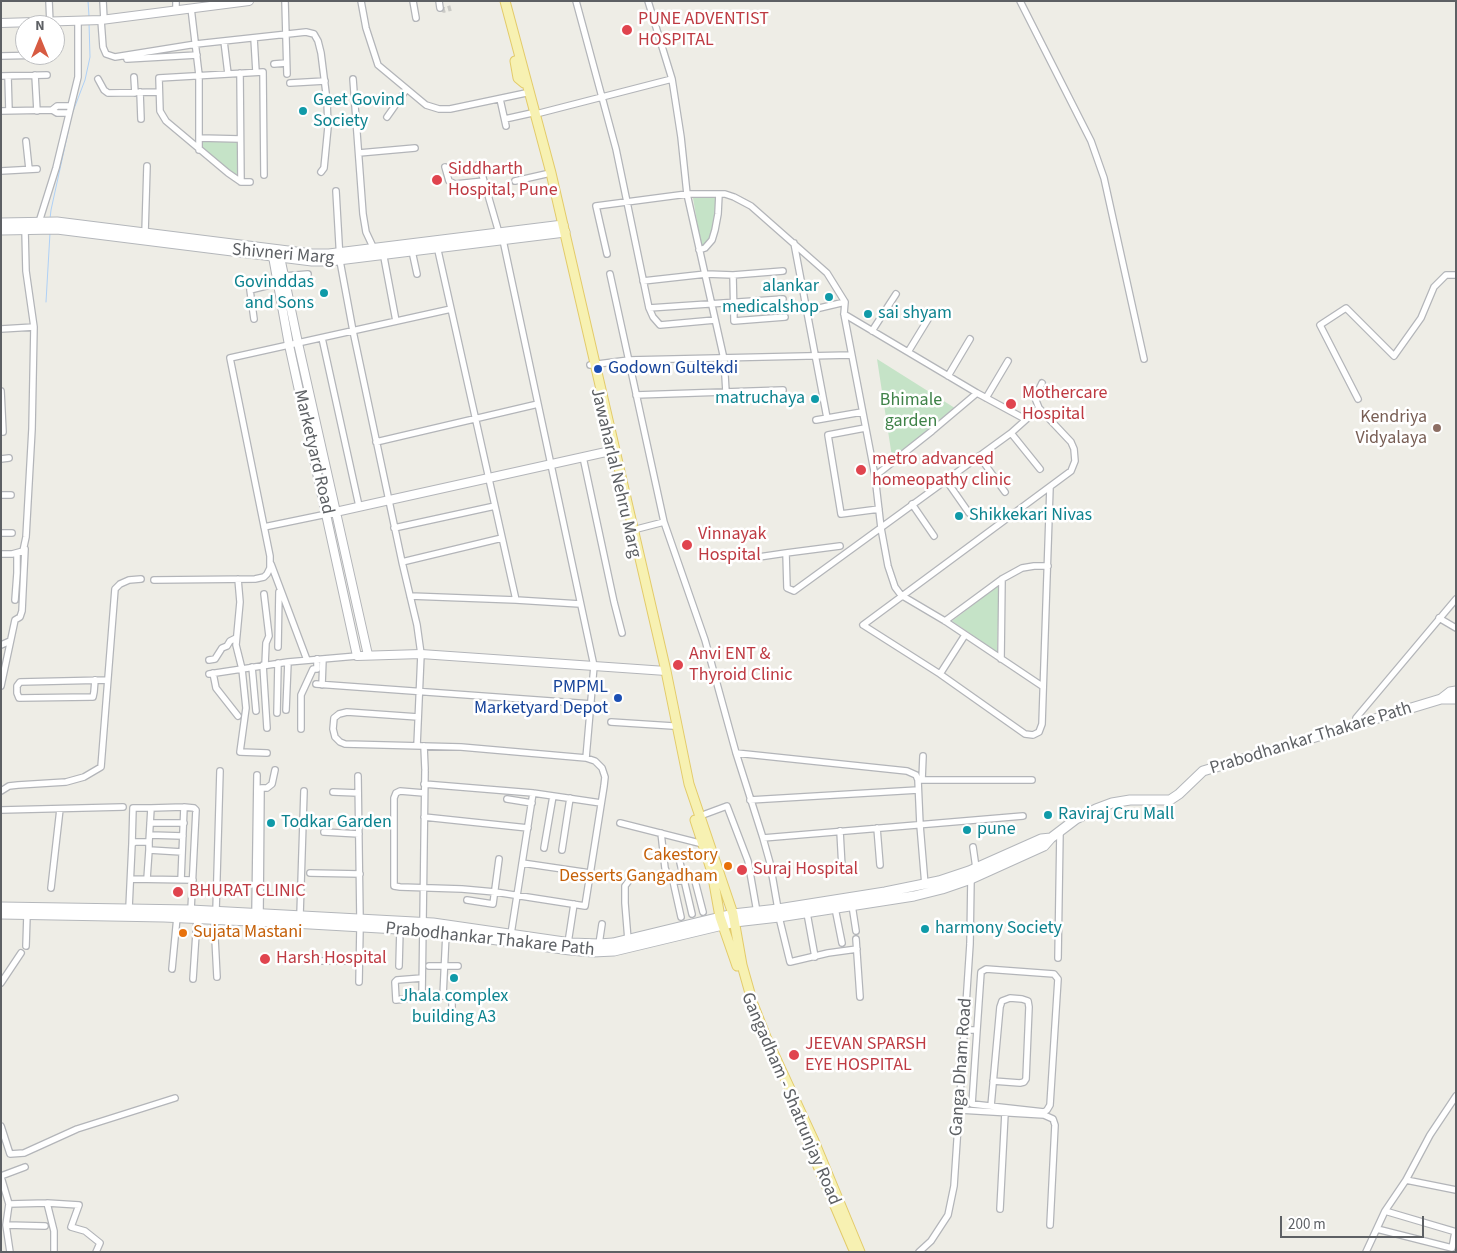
<!DOCTYPE html>
<html>
<head>
<meta charset="utf-8">
<style>
  body { margin:0 }
  #map { position:relative; width:1457px; height:1253px; overflow:hidden; background:#eeede6; font-family:"Source Sans 3",sans-serif }
  canvas { display:block }
  .frame { position:absolute; inset:0; border:2px solid #5d6064; pointer-events:none }
  .north { position:absolute; left:15px; top:15px; width:50px; height:50px; box-sizing:border-box; background:#fff; border:1px solid #bebfc1; border-radius:50%; rotate:0deg; font-size:14px; font-weight:700; line-height:20px; text-align:center; color:#5d6064 }
  .north::after { content:''; display:block; margin:auto; width:18px; height:22px; background:#d75b42; clip-path:polygon(50% 0,100% 100%,50% 72%,0 100%) }
  .scale { position:absolute; left:1280px; top:1216px; width:144px; height:22px; box-sizing:border-box; border:2px solid #5d6064; border-top:0; padding-left:6px; font-size:15px; line-height:18px; white-space:nowrap; color:#5d6064; -webkit-text-stroke:4px #fff; paint-order:stroke }
</style>
</head>
<body>
<div id="map">
<canvas width="1457" height="1253"></canvas>
<div class="frame"></div>
<div class="north">N</div>
<div class="scale">200 m</div>
</div>
<script>
const context = document.querySelector('canvas').getContext('2d');
context.lineJoin = 'round';
function fillPath(path, color) { context.fillStyle = color; context.fill(path, 'evenodd'); }
const shape = rows => new Path2D(rows.map(r => 'M' + r).join(''));
function strokePath(path, color, width, dash) { context.strokeStyle = color; context.lineWidth = width; context.lineCap = dash ? 'butt' : 'round'; context.setLineDash(dash || []); context.stroke(path); }
function label(font, color, halo, rows, align = 'center') {
  context.font = font + ' "Source Sans 3",sans-serif'; context.lineWidth = 5; context.setLineDash([]); context.textBaseline = 'middle'; context.strokeStyle = halo; context.fillStyle = color; for (const [text, x, y, turn = 0] of rows) {
    context.save(); context.translate(x, y); context.rotate((+turn || 0) * Math.PI / 180); context.textAlign = isNaN(turn) ? turn : align; if (halo) context.strokeText(text, 0, 0); context.fillText(text, 0, 0); context.restore();
  }
}
fillPath(shape([
  [201,139,238,140,237,174,234,175,202,149],
  [693,198,719,198,715,233,702,251],
  [877,359,958,410,892,457],
  [999,585,997,652,952,621]
]), '#c5e3c7');
strokePath(shape([
  [88,1,89,16],
  [50,219,51,210,72,114,85,80,90,57,89,23],
  [46,302,50,233]
]), '#aed0f6', 1);
strokePath(shape([
  [440,8,444,10,451,8]
]), '#cacac6', 5.5, [5.5, 3]);
const minor = shape([
  [49,1,50,24],
  [103,1,104,20],
  [176,1,176,10],
  [285,1,287,74],
  [361,1,366,28,378,65,426,105,439,109,450,109,526,93],
  [413,1,416,18],
  [439,1,440,8],
  [576,1,616,149,649,308,783,299],
  [648,1,672,79,681,137,687,194,724,359,726,392],
  [1020,1,1091,141,1104,178,1144,359],
  [191,8,199,75,199,150],
  [101,20,103,47,106,54,115,57,196,44,306,32,314,34,318,41,321,53,327,101,328,127,324,168,321,172],
  [254,38,256,72],
  [224,41,228,74],
  [1,56,48,55],
  [127,59,197,55],
  [274,64,286,63],
  [240,73,241,182],
  [35,75,37,111],
  [1,76,47,75],
  [8,76,9,111],
  [134,77,135,93],
  [98,79,104,90,108,93,159,92],
  [353,79,363,214,366,232,374,249],
  [290,83,325,81],
  [140,92,141,119],
  [500,99,506,126],
  [52,110,57,113,69,113],
  [1,111,52,110,57,106,70,106],
  [536,114,672,79],
  [387,117,406,90],
  [505,119,532,113],
  [199,138,240,139],
  [26,141,29,169],
  [359,153,415,148],
  [479,164,499,233,503,240,594,666,586,758],
  [445,167,449,181,455,184,484,181],
  [1,171,37,169],
  [515,181,546,174],
  [250,182,241,182,228,173,166,121,160,111,159,78,263,72,264,175],
  [336,191,340,261,353,331,402,562,417,625,421,654,417,746],
  [39,222,56,168,78,77,78,21],
  [145,233,147,166],
  [794,243,827,418],
  [437,246,516,600],
  [699,250,705,248,712,240,715,230,718,214,719,194],
  [412,251,417,274],
  [383,252,396,321],
  [607,254,596,206,687,194,725,194,734,197,751,206,827,273,845,302,844,314,875,476,881,528,888,566,895,587,901,595,945,621,1042,686],
  [610,274,664,522],
  [733,275,734,321,785,317],
  [284,276,308,274],
  [643,281,706,274,733,275,783,271],
  [649,308,653,317,660,325,715,320],
  [807,311,845,302],
  [844,314,977,393,1025,419],
  [254,319,250,290,278,283],
  [1,329,34,327],
  [872,331,896,294],
  [322,338,359,506],
  [908,352,930,316],
  [590,365,629,360,851,355],
  [948,376,970,339],
  [1,391,3,432],
  [636,395,783,390],
  [986,398,1008,361],
  [1358,399,1320,325,1346,308,1394,356,1421,318,1434,287,1446,275,1456,275],
  [1039,408,1071,442,1074,449,1075,461,1071,471,863,625,940,674,1025,734,1033,735,1039,732,1042,724,1050,487],
  [816,420,862,412],
  [865,428,828,435,841,514,879,509],
  [1011,433,1040,469],
  [376,442,538,404],
  [979,456,1005,492],
  [583,457,614,602,622,633],
  [1,459,9,458],
  [875,476,932,431,977,393],
  [946,480,969,513],
  [1,495,11,495],
  [912,504,934,536],
  [264,527,327,514],
  [394,528,495,506],
  [633,530,664,522,705,640,736,753,763,838,770,863,778,909],
  [1,533,12,533],
  [786,553,840,546],
  [1,554,12,554,23,551,26,537,32,429,34,327,26,271,25,230],
  [752,558,786,553,787,588,794,591,1011,433,1039,408,1035,398,1042,383],
  [402,562,502,538],
  [271,564,307,660],
  [238,579,240,602,236,645,242,669,246,708,240,752,267,753],
  [154,580,255,579,264,577,267,574,270,568,270,556,230,358,451,309],
  [264,594,269,636,266,643,265,665],
  [410,596,516,600,580,604],
  [15,600,17,573,17,553],
  [1439,618,1456,628],
  [945,621,1002,579,1022,568,1034,566,1048,566],
  [1,645,10,641],
  [278,647,279,592],
  [1001,659,1002,579],
  [209,660,215,659,222,648,227,646,230,641,236,638],
  [263,665,267,728],
  [252,667,256,711],
  [213,673,216,688,238,716],
  [209,674,288,662,357,656],
  [940,674,965,635],
  [95,680,94,692,93,697,91,697,19,698,17,693,17,686,20,682,107,680],
  [316,684,592,704],
  [322,685,323,659],
  [1,686,15,620,20,617,22,611,25,549],
  [286,710,288,662],
  [277,713,278,663],
  [418,717,347,712,339,714,334,718,333,729,335,737,340,742,345,744,461,747,586,758,595,761,602,768,605,777,604,786,585,906,495,892,462,889,400,887,394,886,394,798,396,793,400,791,424,793],
  [611,722,673,726],
  [1357,724,1356,718,1456,599],
  [301,729,301,695,313,669,317,669,317,659],
  [424,746,425,769],
  [736,753,907,771,916,775,918,780,1032,780],
  [358,776,360,919],
  [918,780,920,825,925,885],
  [922,780,923,756],
  [424,784,533,793,601,803],
  [1,791,9,786,18,785,66,782,84,777,101,767,115,589,120,584,129,580,141,579],
  [333,792,358,793],
  [507,799,532,803],
  [750,800,918,790],
  [1,810,123,807],
  [700,816,727,806,748,861,757,912],
  [424,817,528,828],
  [150,823,184,823],
  [620,823,703,844],
  [877,828,880,865],
  [840,831,842,868],
  [324,832,359,834],
  [661,833,665,868,669,878,674,881,680,881,712,872],
  [150,835,183,836],
  [763,838,1023,816],
  [149,842,149,850,182,852],
  [132,844,133,808,151,808],
  [973,847,976,868],
  [544,848,553,796],
  [562,850,570,798],
  [678,854,692,914],
  [522,863,590,873],
  [310,873,360,874],
  [694,877,703,912],
  [131,879,193,880],
  [147,879,149,850],
  [181,880,184,807],
  [673,881,681,917],
  [51,888,60,809],
  [467,900,493,904,499,859],
  [852,905,856,931],
  [129,908,132,844,135,842,149,842,151,808,184,807,194,808,196,810,191,910],
  [835,908,842,943],
  [216,911,220,771],
  [255,913,257,775],
  [260,913,261,788,267,788,272,784,275,770],
  [807,913,815,957],
  [300,915,304,791],
  [779,917,790,962,828,953,857,949],
  [214,919,217,977],
  [511,934,533,793],
  [856,939,860,997],
  [628,940,625,903,625,886,633,875],
  [568,943,574,904],
  [599,944,602,924],
  [26,946,27,915],
  [1058,958,1060,831],
  [320,961,360,961],
  [399,966,400,929],
  [429,966,458,966],
  [172,969,177,917],
  [422,978,397,980,395,982,396,1000,422,997,425,771],
  [193,979,197,918],
  [359,982,360,927],
  [1,983,21,953],
  [428,996,460,996],
  [443,996,446,933],
  [452,996,452,1014],
  [965,1030,977,1030,981,972,986,969,1054,974,1058,979,1050,1105,1047,1110,1044,1112,972,1104,977,1030],
  [991,1106,1000,1007,1002,1001,1010,998,1022,999,1028,1001,1029,1007,1026,1079,1024,1082,1020,1083,993,1081],
  [960,1110,1044,1115,1053,1119,1055,1125,1050,1225],
  [1,1126,10,1154,24,1153,77,1129,175,1098],
  [1,1176,25,1167],
  [1,1177,9,1204,47,1203,54,1231,54,1252],
  [1406,1180,1456,1190],
  [47,1203,79,1205,71,1227,85,1231,100,1243,96,1252],
  [9,1204,6,1225,10,1252],
  [1000,1209,1005,1113],
  [1385,1211,1456,1232],
  [6,1225,45,1226],
  [1377,1229,1452,1248,1455,1232],
  [919,1252,931,1241,948,1215,954,1186,970,944,971,878],
  [1366,1252,1385,1211,1406,1180,1430,1135,1456,1096]
]);
const tertiary = shape([
  [1,23,101,20,249,1],
  [272,251,289,345,357,656,421,654,666,671],
  [279,252,298,343,368,655],
  [331,513,615,450]
]);
const secondary = shape([
  [1,223,57,222,312,254,329,254,563,225],
  [1,230,57,229,312,261,330,261,565,232],
  [1441,699,1456,699],
  [1,907,191,910,433,923,571,943,599,944,613,943,733,914,778,909,885,892,939,881,969,871,1041,839,1051,838],
  [1,914,164,917,293,923,432,931,570,950,593,952,614,951,735,922,779,917,914,896,942,889,971,879,1044,846,1051,838,1076,819,1096,809,1112,803,1130,800,1170,800,1179,794,1203,771,1441,699,1450,692,1456,691]
]);
const primary = shape([
  [505,1,551,173,666,671,689,784,733,914,742,965,753,1004,766,1037,814,1141,860,1252],
  [515,61,518,78,524,83],
  [695,820,712,872,720,917,737,966],
  [803,1131,853,1248]
]);
strokePath(minor, '#b3b5b9', 8);
strokePath(tertiary, '#b3b5b9', 10);
strokePath(secondary, '#b4b7bb', 11);
strokePath(primary, '#e3cb6a', 11);
strokePath(minor, '#fff', 5.5);
strokePath(tertiary, '#fff', 8);
strokePath(secondary, '#fff', 9);
strokePath(primary, '#f7f1b2', 9);
for (const [x, y, r, color] of [
  [627,30,6,"#e0444e"],
  [303,111,5,"#0f9aa8"],
  [437,180,6,"#e0444e"],
  [324,293,5,"#0f9aa8"],
  [829,297,5,"#0f9aa8"],
  [868,314,5,"#0f9aa8"],
  [598,369,5,"#1a4fb4"],
  [815,399,5,"#0f9aa8"],
  [1011,404,6,"#e0444e"],
  [1437,428,5,"#8d6e63"],
  [861,470,6,"#e0444e"],
  [959,516,5,"#0f9aa8"],
  [687,545,6,"#e0444e"],
  [678,665,6,"#e0444e"],
  [618,698,5,"#1a4fb4"],
  [1048,815,5,"#0f9aa8"],
  [271,823,5,"#0f9aa8"],
  [967,830,5,"#0f9aa8"],
  [728,866,5,"#e8710a"],
  [742,870,6,"#e0444e"],
  [178,892,6,"#e0444e"],
  [925,929,5,"#0f9aa8"],
  [183,933,5,"#e8710a"],
  [265,959,6,"#e0444e"],
  [454,978,5,"#0f9aa8"],
  [794,1055,6,"#e0444e"]
]) { const dot = new Path2D(); dot.arc(x, y, r, 0, 2 * Math.PI); context.fillStyle = color; context.fill(dot); strokePath(dot, '#fff', 2); }
label('18px', '#be3a42', '#fff', [
  ["PUNE ADVENTIST",638,20],
  ["HOSPITAL",638,41],
  ["Siddharth",448,170],
  ["Hospital, Pune",448,191],
  ["Mothercare",1022,394],
  ["Hospital",1022,415],
  ["metro advanced",872,460],
  ["homeopathy clinic",872,481],
  ["Vinnayak",698,535],
  ["Hospital",698,556],
  ["Anvi ENT &",689,655],
  ["Thyroid Clinic",689,676],
  ["Suraj Hospital",753,870],
  ["BHURAT CLINIC",189,892],
  ["Harsh Hospital",276,959],
  ["JEEVAN SPARSH",805,1045],
  ["EYE HOSPITAL",805,1066]
], 'left');
label('18px', '#0d838f', '#fff', [
  ["Geet Govind",313,101],
  ["Society",313,122],
  ["Govinddas",314,283,"right"],
  ["and Sons",314,304,"right"],
  ["alankar",819,287,"right"],
  ["medicalshop",819,308,"right"],
  ["sai shyam",878,314],
  ["matruchaya",805,399,"right"],
  ["Shikkekari Nivas",969,516],
  ["Raviraj Cru Mall",1058,815],
  ["Todkar Garden",281,823],
  ["pune",977,830],
  ["harmony Society",935,929],
  ["Jhala complex",454,997,"center"],
  ["building A3",454,1018,"center"]
], 'left');
label('18px', '#5d6064', '#fff', [
  ["Shivneri Marg",283,255,5],
  ["Marketyard Road",313,452,77],
  ["Jawaharlal Nehru Marg",615,473,77],
  ["Prabodhankar Thakare Path",1311,739,-17],
  ["Prabodhankar Thakare Path",490,940,6],
  ["Ganga Dham Road",962,1067,-86],
  ["Gangadham - Shatrunjay Road",790,1099,67]
]);
label('18px', '#164399', '#fff', [
  ["Godown Gultekdi",608,369],
  ["PMPML",608,688,"right"],
  ["Marketyard Depot",608,709,"right"]
], 'left');
label('18px', '#3f8248', '#fff', [
  ["Bhimale",911,401],
  ["garden",911,422]
]);
label('18px', '#785e54', '#fff', [
  ["Kendriya",1427,418],
  ["Vidyalaya",1427,439]
], 'right');
label('18px', '#c56008', '#fff', [
  ["Cakestory",718,856],
  ["Desserts Gangadham",718,877],
  ["Sujata Mastani",193,933,"left"]
], 'right');
</script>
</body>
</html>
